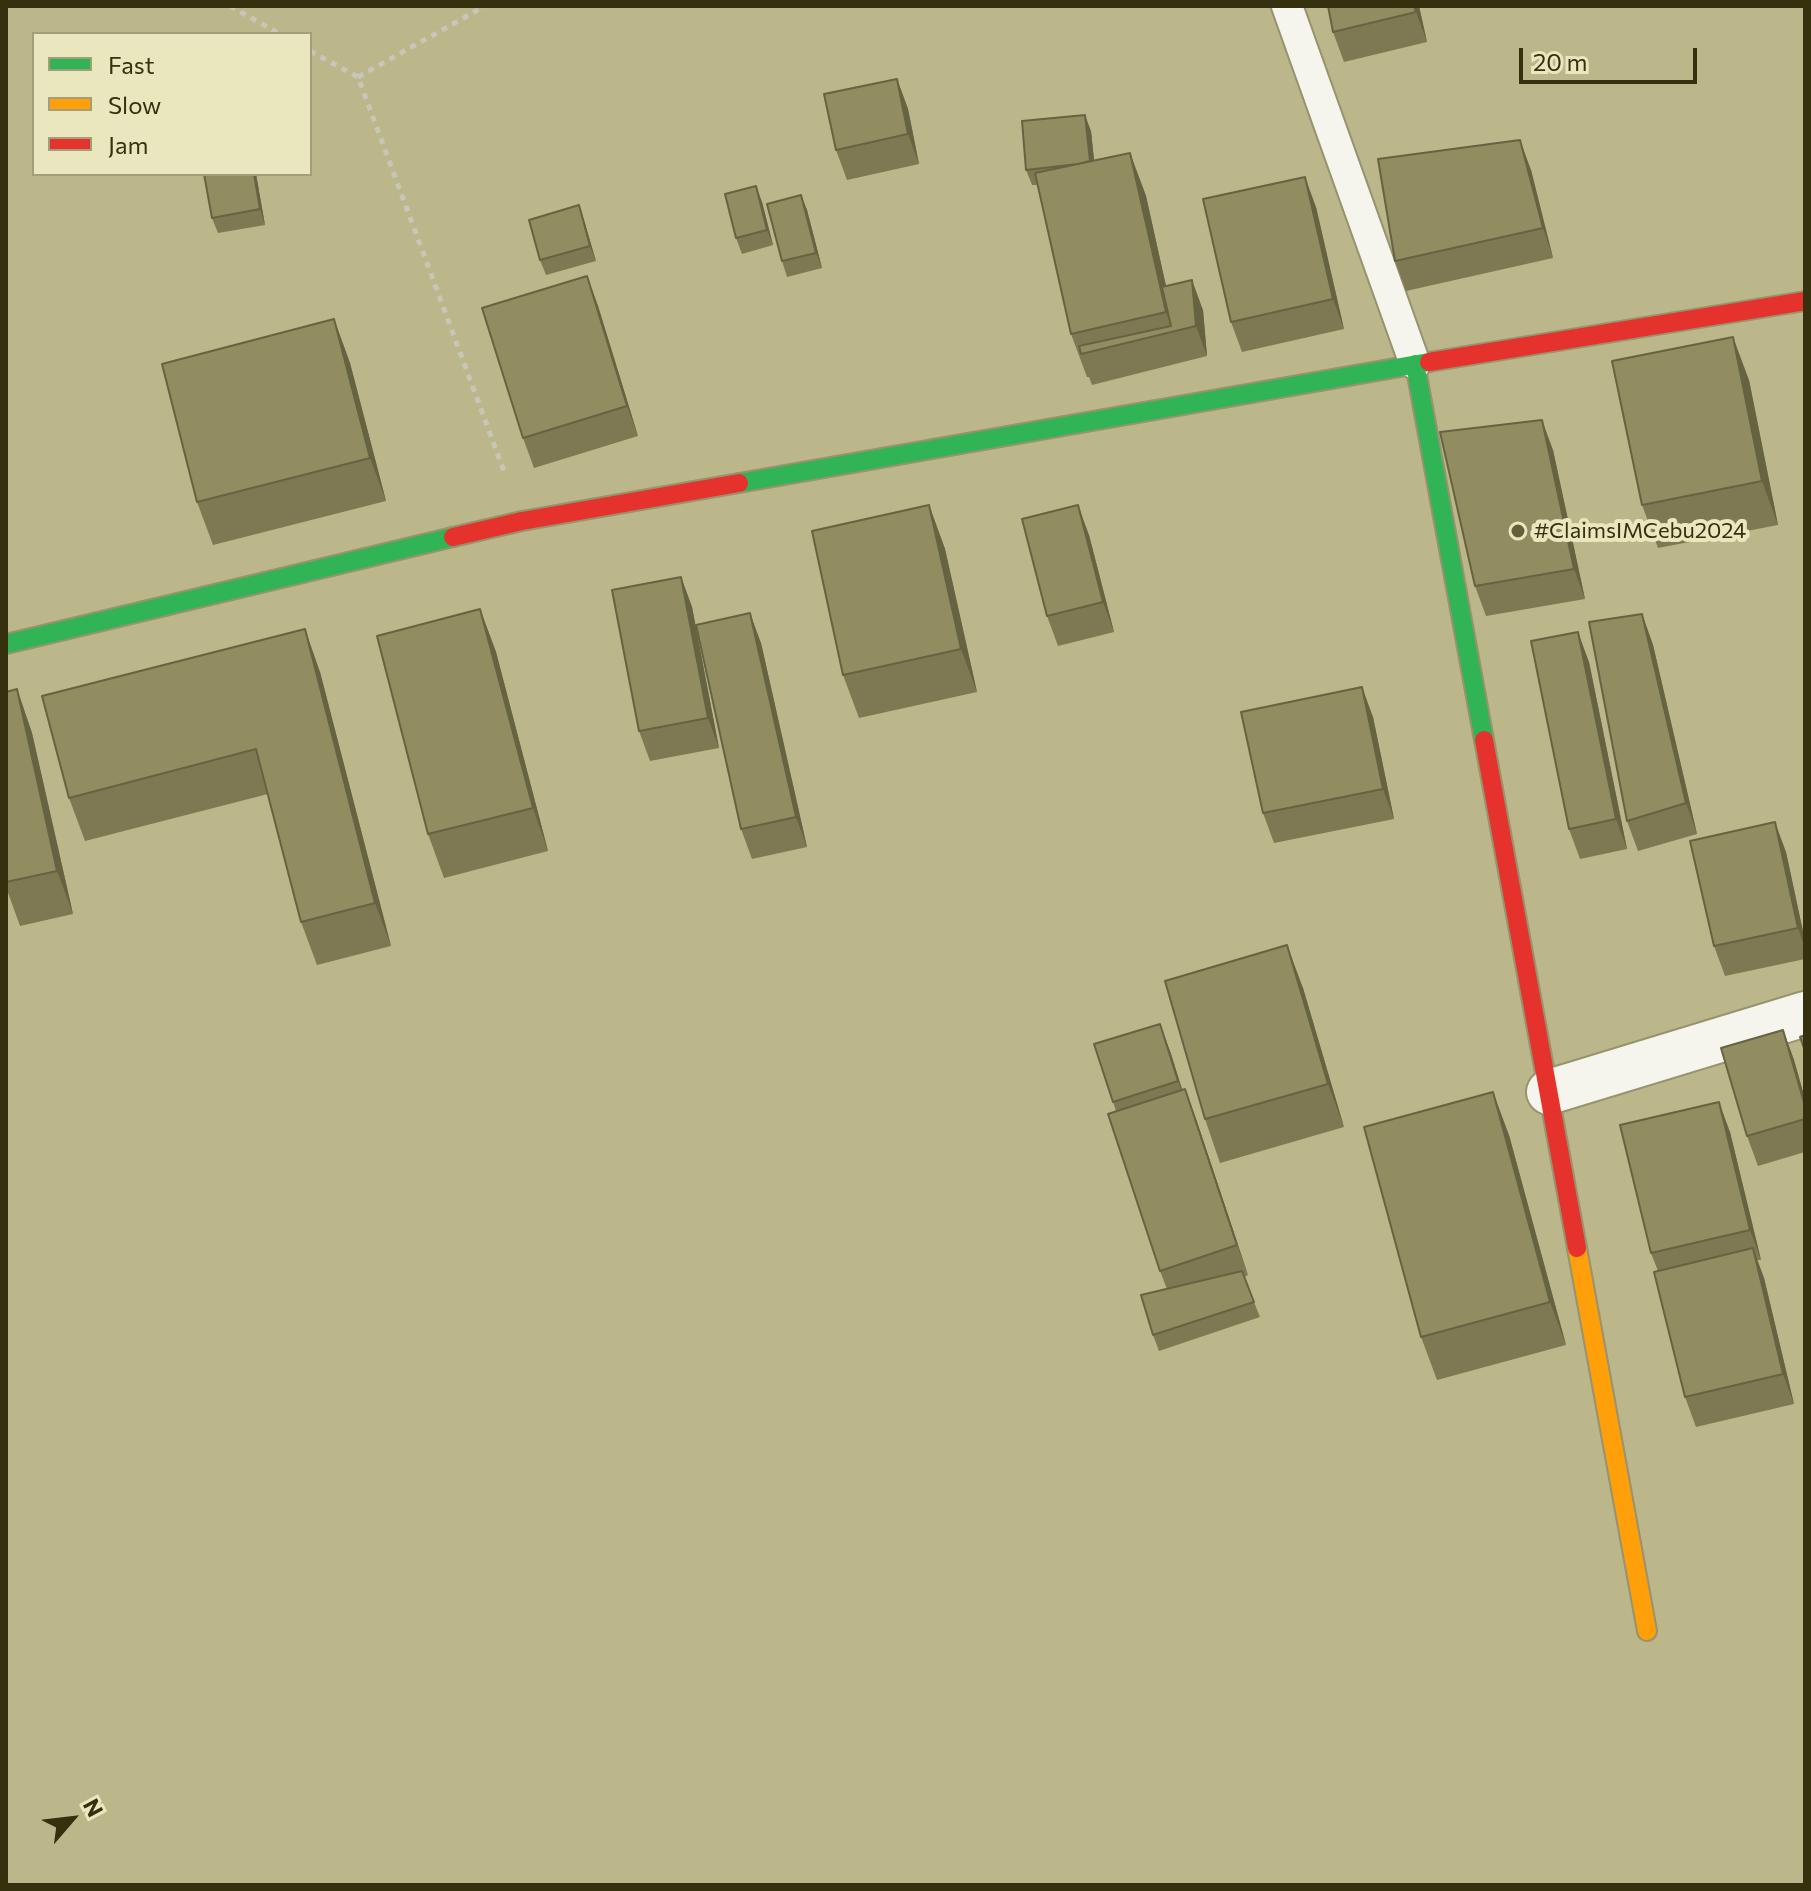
<!DOCTYPE html>
<html>
<head>
<meta charset="utf-8">
<style>
  body { margin:0 }
  #map { position:relative; width:1811px; height:1891px; overflow:hidden; background:#bcb78a; font-family:Commissioner,sans-serif }
  canvas { display:block }
  .frame { position:absolute; inset:0; border:8px solid #35310f; pointer-events:none }
  .legend { position:absolute; left:32px; top:32px; width:280px; height:144px; box-sizing:border-box; background:#eae7bf; border:2px solid #a29e79; margin:0; padding:10px 14px; list-style:none; font-size:24px; color:#35310f }
  .legend li { display:flex; align-items:center; gap:16px; height:40px }
  .legend b { width:40px; border:2px solid #a29e79 }
  .north { position:absolute; left:32px; top:1779px; width:80px; height:80px; -webkit-text-stroke:6px #eae7bf; paint-order:stroke; rotate:62deg; font-size:22px; font-weight:700; line-height:32px; text-align:center; color:#35310f }
  .north::after { content:''; display:block; margin:auto; width:28px; height:36px; background:#35310f; clip-path:polygon(50% 0,100% 100%,50% 72%,0 100%) }
  .scale { position:absolute; left:1519px; top:48px; width:178px; height:36px; box-sizing:border-box; border:4px solid #35310f; border-top:0; padding-left:10px; font-size:24px; line-height:28px; white-space:nowrap; color:#35310f; -webkit-text-stroke:6px #eae7bf; paint-order:stroke }
</style>
</head>
<body>
<div id="map">
<canvas width="1811" height="1891"></canvas>
<div class="frame"></div>
<ul class="legend">
<li><b style="height:10px;background:#30b455"></b>Fast</li>
<li><b style="height:10px;background:#ff9f0a"></b>Slow</li>
<li><b style="height:10px;background:#e5322d"></b>Jam</li>
</ul>
<div class="north">N</div>
<div class="scale">20 m</div>
</div>
<script>
const context = document.querySelector('canvas').getContext('2d');
context.lineJoin = 'round';
const shape = rows => new Path2D(rows.map(r => 'M' + r).join(''));
function strokePath(path, color, width, dash) { context.strokeStyle = color; context.lineWidth = width; context.lineCap = dash ? 'butt' : 'round'; context.setLineDash(dash || []); context.stroke(path); }
function fillPath(path, color) { context.fillStyle = color; context.fill(path, 'evenodd'); }
function label(font, color, halo, rows, align = 'center') {
  context.font = font + ' Commissioner,sans-serif'; context.lineWidth = 8; context.setLineDash([]); context.textBaseline = 'middle'; context.strokeStyle = halo; context.fillStyle = color; for (const [text, x, y, turn = 0] of rows) {
    context.save(); context.translate(x, y); context.rotate((+turn || 0) * Math.PI / 180); context.textAlign = isNaN(turn) ? turn : align; if (halo) context.strokeText(text, 0, 0); context.fillText(text, 0, 0); context.restore();
  }
}
const lane = shape([
  [1287,6,1415,364]
]);
const street = shape([
  [1549,1092,1805,1014]
]);
const fast = shape([
  [1415,364,1484,740],
  [739,483,1429,362],
  [6,644,453,537]
]);
const slow = shape([
  [1577,1248,1647,1631]
]);
const jam = shape([
  [1429,362,1805,301],
  [453,537,522,521,739,483],
  [1484,740,1577,1248]
]);
strokePath(lane, '#97936e', 34);
strokePath(street, '#97936e', 48);
strokePath(fast, '#97936e', 22);
strokePath(slow, '#97936e', 22);
strokePath(jam, '#97936e', 22);
strokePath(shape([
  [230,6,280,34],
  [310,51,358,77,504,471],
  [358,77,485,6]
]), '#c7c6b8', 5, [6, 6]);
strokePath(lane, '#f5f4ed', 30);
strokePath(street, '#f5f4ed', 44);
strokePath(fast, '#30b455', 18);
strokePath(slow, '#ff9f0a', 18);
strokePath(jam, '#e5322d', 18);
fillPath(shape([
  [1419,6,1427,42,1344,62,1333,32],
  [897,79,908,109,919,164,847,180,836,150],
  [1091,131,1094,161,1130,153,1146,196,1166,286,1203,310,1207,356,1092,385,1089,377,1087,377,1071,334,1038,185,1032,185,1026,170],
  [1531,170,1553,258,1406,291,1395,261],
  [204,174,256,174,265,225,218,233,212,218],
  [801,195,807,210,822,268,787,277,782,261],
  [762,202,773,245,742,254,736,238],
  [579,205,596,261,546,275,540,260],
  [1316,207,1344,329,1242,352,1231,322],
  [587,276,598,306,638,436,534,468,523,438],
  [334,319,350,363,386,501,213,545,197,502],
  [1749,380,1778,525,1658,548,1642,505],
  [1553,450,1585,599,1486,616,1475,586],
  [929,505,945,549,977,692,859,718,843,675],
  [1089,535,1114,632,1058,646,1047,616],
  [681,577,692,607,719,748,650,761,639,731],
  [480,609,496,652,548,851,444,878,428,834],
  [1642,614,1653,645,1697,834,1638,851,1627,821],
  [761,643,807,847,752,859,741,829],
  [1589,662,1627,849,1580,859,1569,829],
  [320,672,391,946,317,965,301,922,268,794,85,841,69,798],
  [17,689,32,733,73,914,20,926,6,887,6,692],
  [1373,717,1394,819,1274,843,1263,813],
  [1786,852,1805,941,1805,959,1725,976,1714,946],
  [1303,988,1344,1127,1220,1163,1205,1119],
  [1160,1024,1171,1054,1182,1090,1185,1089,1196,1119,1248,1275,1244,1277,1260,1317,1159,1351,1153,1335,1167,1289,1160,1271,1116,1111,1094,1044],
  [1783,1030,1794,1060,1805,1099,1805,1152,1758,1166,1747,1136],
  [1730,1132,1761,1260,1757,1260,1764,1278,1794,1404,1696,1427,1685,1397,1658,1271,1651,1253],
  [1509,1135,1566,1345,1437,1380,1421,1337]
]), '#7e7953');
fillPath(shape([
  [1414,6,1419,6,1427,42,1416,12],
  [897,79,908,109,919,164,908,134],
  [1085,115,1091,131,1096,178,1091,163],
  [1520,140,1531,170,1553,258,1543,228],
  [1130,153,1146,196,1176,331,1173,332,1166,312],
  [254,174,256,174,265,225,260,209],
  [1305,177,1316,207,1344,329,1333,299],
  [756,186,762,202,773,245,767,230],
  [801,195,807,210,822,268,816,253],
  [579,205,584,220,596,261,590,246],
  [587,276,598,306,638,436,627,406],
  [1192,280,1203,310,1207,356,1196,326],
  [334,319,350,363,386,501,370,458],
  [1733,337,1749,380,1778,525,1762,481],
  [1542,420,1553,450,1585,599,1574,569],
  [929,505,945,549,977,692,961,649],
  [1078,505,1089,535,1114,632,1103,602],
  [681,577,692,607,719,748,708,718],
  [480,609,496,652,548,851,533,808],
  [750,613,761,643,807,847,796,817],
  [1642,614,1653,645,1697,834,1686,803],
  [305,629,320,672,391,946,375,903],
  [1578,632,1589,662,1627,849,1616,819],
  [1362,687,1373,717,1394,819,1383,789],
  [17,689,32,733,73,914,57,871],
  [1775,822,1786,852,1805,941,1805,948,1798,928],
  [1287,945,1303,988,1344,1127,1328,1084],
  [1160,1024,1171,1054,1189,1111,1178,1081],
  [1783,1030,1794,1060,1805,1099,1805,1106],
  [1185,1089,1196,1119,1248,1275,1237,1245],
  [1493,1092,1509,1135,1566,1345,1550,1302],
  [1719,1102,1730,1132,1761,1260,1750,1230],
  [1753,1248,1764,1278,1794,1404,1783,1374]
]), '#666343');
const building = shape([
  [1328,6,1414,6,1416,12,1333,32,1328,6],
  [897,79,908,134,836,150,824,94,897,79],
  [1085,115,1090,161,1078,164,1026,170,1022,121,1085,115],
  [1520,140,1543,228,1395,261,1378,159,1520,140],
  [1130,153,1166,312,1071,334,1035,173,1130,153],
  [204,174,254,174,260,209,212,218,204,174],
  [1305,177,1333,299,1231,322,1203,199,1305,177],
  [756,186,767,230,736,238,725,194,756,186],
  [801,195,816,253,782,261,767,204,801,195],
  [579,205,590,246,540,260,529,220,579,205],
  [587,276,627,406,523,438,482,308,587,276],
  [1192,280,1196,326,1081,354,1079,346,1171,326,1162,287,1192,280],
  [334,319,370,458,197,502,162,364,334,319],
  [1733,337,1762,481,1642,505,1612,361,1733,337],
  [1542,420,1574,569,1475,586,1440,432,1542,420],
  [929,505,961,649,843,675,812,531,929,505],
  [1078,505,1103,602,1047,616,1022,519,1078,505],
  [681,577,708,718,639,731,612,590,681,577],
  [480,609,533,808,428,834,377,636,480,609],
  [750,613,796,817,741,829,696,625,750,613],
  [1642,614,1686,803,1627,821,1589,622,1642,614],
  [305,629,375,903,301,922,256,749,69,798,42,696,305,629],
  [1578,632,1616,819,1569,829,1531,641,1578,632],
  [1362,687,1383,789,1263,813,1241,712,1362,687],
  [17,689,57,871,6,882,6,692,17,689],
  [1775,822,1798,928,1714,946,1690,841,1775,822],
  [1287,945,1328,1084,1205,1119,1165,981,1287,945],
  [1160,1024,1178,1081,1113,1102,1094,1044,1160,1024],
  [1783,1030,1805,1106,1805,1119,1747,1136,1721,1048,1783,1030],
  [1805,1035,1805,1051,1800,1037,1805,1035],
  [1185,1089,1237,1245,1160,1271,1108,1114,1185,1089],
  [1493,1092,1550,1302,1421,1337,1364,1127,1493,1092],
  [1719,1102,1750,1230,1651,1253,1620,1125,1719,1102],
  [1753,1248,1783,1374,1685,1397,1654,1272,1753,1248],
  [1242,1271,1254,1302,1153,1335,1141,1295,1242,1271]
]);
fillPath(building, '#928d60');
strokePath(building, '#666343', 2);
for (const [x, y, r, color] of [
  [1518,531,8,"#64603a"]
]) { const dot = new Path2D(); dot.arc(x, y, r, 0, 2 * Math.PI); context.fillStyle = color; context.fill(dot); strokePath(dot, '#eae7bf', 3); }
label('22px', '#35310f', '#eae7bf', [
  ["#ClaimsIMCebu2024",1534,531]
], 'left');
</script>
</body>
</html>
